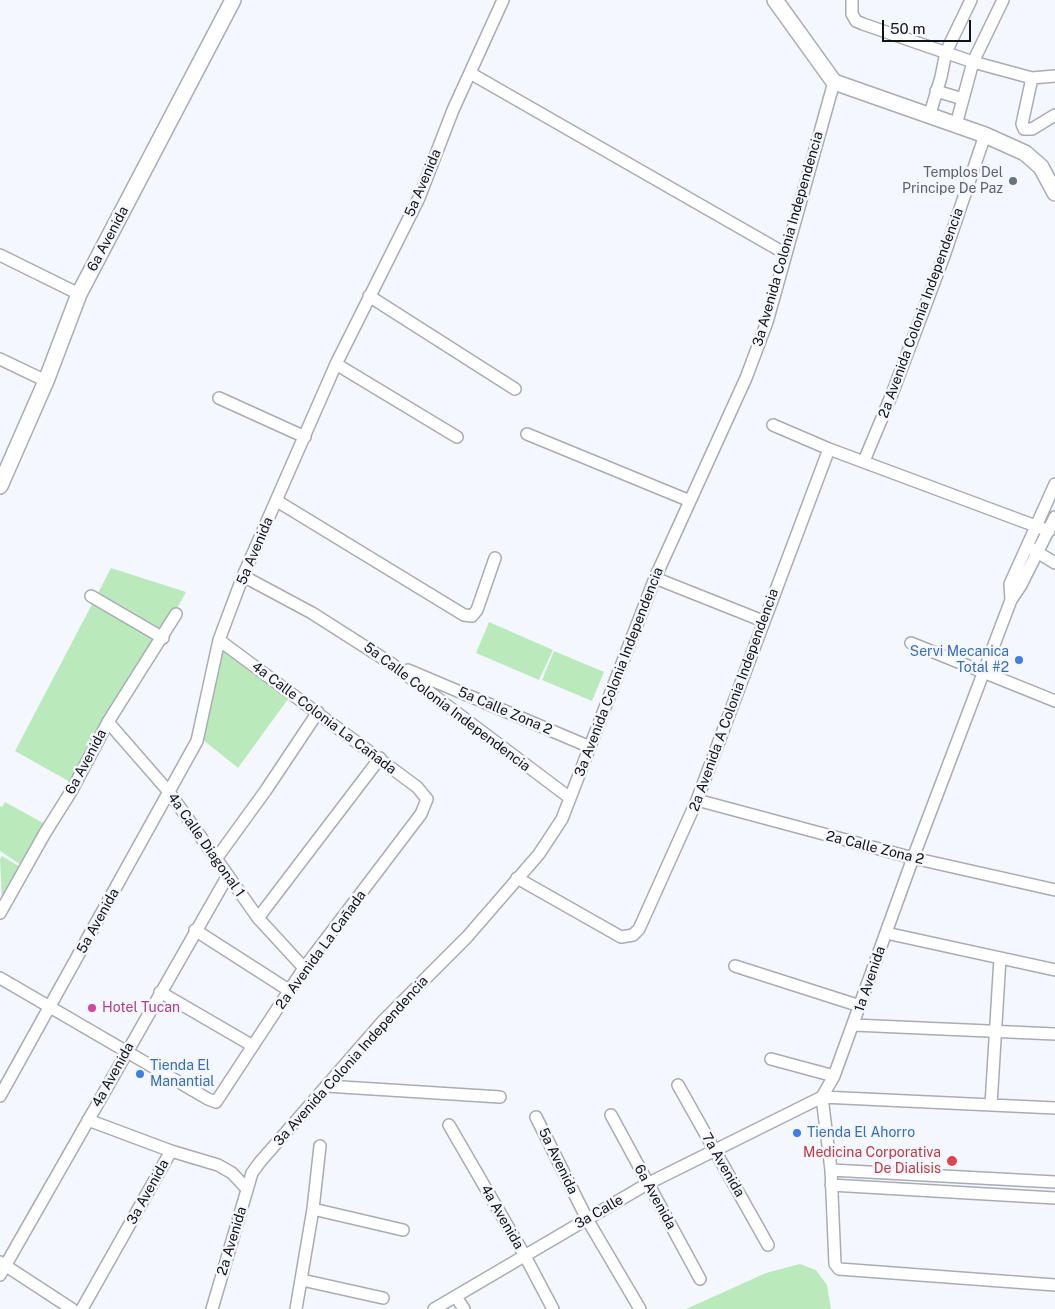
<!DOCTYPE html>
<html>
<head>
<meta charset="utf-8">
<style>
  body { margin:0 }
  #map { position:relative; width:1055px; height:1309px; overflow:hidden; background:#f5f7fe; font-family:"Public Sans",sans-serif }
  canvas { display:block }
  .scale { position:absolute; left:882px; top:20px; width:89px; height:22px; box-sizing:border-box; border:2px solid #111215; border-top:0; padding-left:6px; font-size:15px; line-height:18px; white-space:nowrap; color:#111215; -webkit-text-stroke:4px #f5f7fe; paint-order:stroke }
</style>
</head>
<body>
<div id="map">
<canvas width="1055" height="1309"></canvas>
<div class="scale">50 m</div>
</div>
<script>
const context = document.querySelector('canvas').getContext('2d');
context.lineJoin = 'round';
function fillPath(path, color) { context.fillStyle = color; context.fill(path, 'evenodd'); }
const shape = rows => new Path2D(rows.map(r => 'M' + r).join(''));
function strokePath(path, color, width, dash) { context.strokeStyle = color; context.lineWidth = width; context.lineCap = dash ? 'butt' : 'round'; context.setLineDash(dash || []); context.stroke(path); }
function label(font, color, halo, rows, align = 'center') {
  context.font = font + ' "Public Sans",sans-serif'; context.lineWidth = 5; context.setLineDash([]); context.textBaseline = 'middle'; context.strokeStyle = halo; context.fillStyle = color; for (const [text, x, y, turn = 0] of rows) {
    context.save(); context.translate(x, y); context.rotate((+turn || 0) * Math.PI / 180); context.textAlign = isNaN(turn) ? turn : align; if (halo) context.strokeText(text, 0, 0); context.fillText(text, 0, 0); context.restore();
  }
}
fillPath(shape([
  [111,568,186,592,79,787,15,751],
  [489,622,553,650,539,680,476,653],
  [219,643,291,695,238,768,202,739],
  [554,651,604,672,592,701,542,680],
  [5,802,54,829,30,871,0,851,0,806,2,807],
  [2,856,22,868,2,902,0,859],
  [800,1264,816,1270,827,1285,831,1309,686,1309,766,1273]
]), '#baeabb');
const minor = shape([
  [852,0,852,14,856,21,863,24,973,62,1032,78,1055,76],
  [470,73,786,254],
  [1032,78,1022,124,1024,129,1032,129,1055,115],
  [936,91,963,99],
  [929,117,941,77,946,52,971,0],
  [956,125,973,62,1003,0],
  [0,255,79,294],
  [369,296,515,389],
  [0,359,46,381],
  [336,364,457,437],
  [219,398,305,437],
  [773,425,829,449,1049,531],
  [527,434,690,501],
  [864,461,892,394,944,256,985,135],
  [277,501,464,615,472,616,477,610,495,558],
  [1032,549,1055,563],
  [243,576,312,613,392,664,570,798],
  [655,578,763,621],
  [91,596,163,638],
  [1011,600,1010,584,1055,484],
  [911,643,1055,701],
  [408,670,590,747],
  [108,722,169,792,258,918,304,968],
  [697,800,913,858,1055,890],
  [216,859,266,790,318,712],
  [517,878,621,937,633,935,639,929,697,800,829,449],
  [0,913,45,833,72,790,108,722,176,614],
  [258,918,380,758],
  [195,930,290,991],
  [886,933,1055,970],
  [735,966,860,1006],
  [0,978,208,1099,216,1102,304,968,421,814,427,799,417,787,219,640],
  [160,992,253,1046],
  [854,1025,1055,1034],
  [771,1059,834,1076],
  [678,1085,768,1245],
  [326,1086,500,1097],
  [0,1096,197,741,219,640,243,576,336,364,419,198,453,110,503,0],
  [822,1097,834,1076,913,858,1011,600,1021,585,1055,517],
  [822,1097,831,1170,835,1264,839,1269,1055,1285],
  [991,1105,1000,958],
  [611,1115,700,1279],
  [536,1117,587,1219,640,1309],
  [88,1120,171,1151,218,1165,232,1173,247,1189],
  [449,1125,525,1256,553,1309],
  [831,1170,1055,1182],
  [831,1185,1055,1198],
  [313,1209,403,1230],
  [0,1262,72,1309],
  [0,1275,227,877],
  [302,1280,383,1298],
  [456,1297,464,1309],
  [82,1309,171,1151],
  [212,1309,252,1173,260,1162,382,1022,467,937,539,854,562,819,655,578,746,378,767,322,834,82],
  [296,1309,313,1209,320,1146],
  [434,1309,647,1184,822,1097,1055,1108]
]);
const tertiary = shape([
  [775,0,834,82,985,135,1025,153,1041,167,1055,193],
  [0,486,46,381,79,294,233,0]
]);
strokePath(minor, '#a9acb4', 14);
strokePath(tertiary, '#a9acb4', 18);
strokePath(minor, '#fff', 11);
strokePath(tertiary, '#fff', 15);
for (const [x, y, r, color] of [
  [1013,181,5,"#6b7280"],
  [1019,660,5,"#3f7fe0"],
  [92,1008,5,"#d1479c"],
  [140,1074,5,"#3f7fe0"],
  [797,1133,5,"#3f7fe0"],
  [952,1161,6,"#e0444e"]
]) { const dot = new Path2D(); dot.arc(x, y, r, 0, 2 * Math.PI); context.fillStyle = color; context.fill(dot); strokePath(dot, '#f5f7fe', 2); }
label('14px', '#5b616d', '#f5f7fe', [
  ["Templos Del",1003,173],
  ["Principe De Paz",1003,189]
], 'right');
label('14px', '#111215', '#f5f7fe', [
  ["5a Avenida",423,183,-67],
  ["6a Avenida",108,239,-62],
  ["3a Avenida Colonia Independencia",788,239,-74],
  ["2a Avenida Colonia Independencia",921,313,-70],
  ["5a Avenida",255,551,-67],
  ["3a Avenida Colonia Independencia",619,672,-69],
  ["2a Avenida A Colonia Independencia",734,700,-70],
  ["5a Calle Colonia Independencia",447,707,37],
  ["5a Calle Zona 2",505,711,23],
  ["4a Calle Colonia La Cañada",324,718,37],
  ["6a Avenida",86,762,-62],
  ["4a Calle Diagonal 1",206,845,55],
  ["2a Calle Zona 2",875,848,14],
  ["5a Avenida",98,921,-61],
  ["2a Avenida La Cañada",321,950,-54],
  ["1a Avenida",870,979,-71],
  ["3a Avenida Colonia Independencia",351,1061,-48],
  ["4a Avenida",113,1075,-61],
  ["5a Avenida",558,1161,64],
  ["7a Avenida",723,1165,60],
  ["3a Avenida",148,1192,-61],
  ["6a Avenida",655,1197,61],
  ["3a Calle",599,1212,-30],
  ["4a Avenida",502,1217,60],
  ["2a Avenida",232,1241,-73]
]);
label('14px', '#366cbe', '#f5f7fe', [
  ["Servi Mecanica",1009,652,"right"],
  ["Total #2",1009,668,"right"],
  ["Tienda El",150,1066],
  ["Manantial",150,1082],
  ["Tienda El Ahorro",807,1133]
], 'left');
label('14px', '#b23c85', '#f5f7fe', [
  ["Hotel Tucan",102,1008]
], 'left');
label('14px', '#be3a42', '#f5f7fe', [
  ["Medicina Corporativa",941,1153],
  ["De Dialisis",941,1169]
], 'right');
</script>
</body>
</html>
